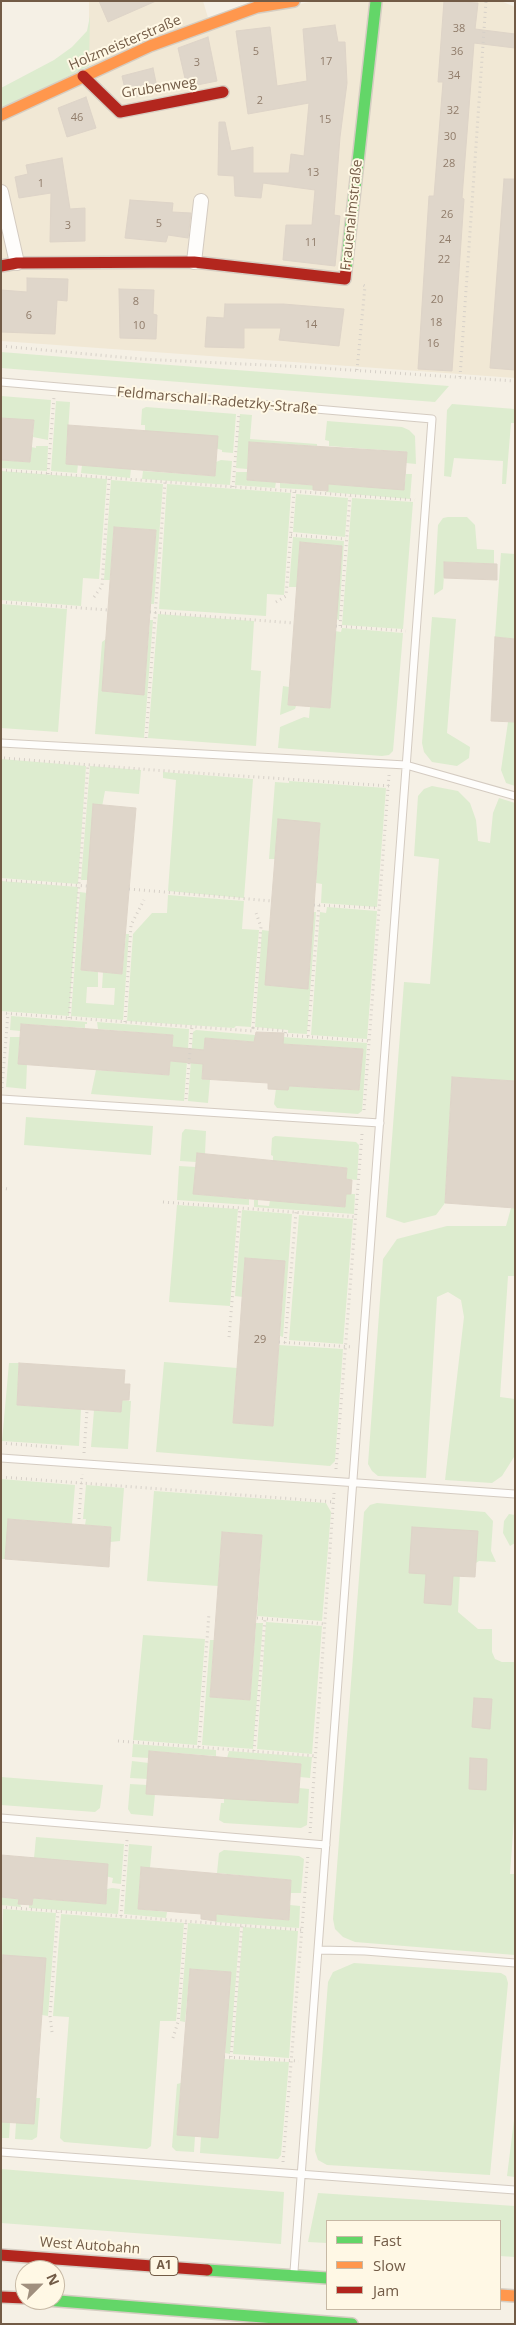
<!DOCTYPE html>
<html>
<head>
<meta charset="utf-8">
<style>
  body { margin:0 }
  #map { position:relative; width:516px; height:2325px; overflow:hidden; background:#f5f0e5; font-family:"Open Sans",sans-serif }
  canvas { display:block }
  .frame { position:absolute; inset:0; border:2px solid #725b46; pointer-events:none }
  .legend { position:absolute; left:326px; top:2220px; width:175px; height:90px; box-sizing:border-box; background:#fff8e5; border:1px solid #c7b9a5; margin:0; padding:6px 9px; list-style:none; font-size:15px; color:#725b46 }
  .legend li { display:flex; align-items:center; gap:10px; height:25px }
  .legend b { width:25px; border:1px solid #c7b9a5 }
  .north { position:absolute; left:15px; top:2260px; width:50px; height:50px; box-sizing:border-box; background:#fff8e5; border:1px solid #c7b9a5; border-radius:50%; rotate:67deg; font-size:14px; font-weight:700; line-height:20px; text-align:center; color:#725b46 }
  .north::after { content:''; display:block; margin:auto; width:18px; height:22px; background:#a08f7e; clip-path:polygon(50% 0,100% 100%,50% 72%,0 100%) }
</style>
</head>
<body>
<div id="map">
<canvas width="516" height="2325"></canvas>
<div class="frame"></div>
<ul class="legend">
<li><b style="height:6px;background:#63d668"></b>Fast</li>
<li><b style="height:6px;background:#ff974d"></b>Slow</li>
<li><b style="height:6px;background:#b3261e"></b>Jam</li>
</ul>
<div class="north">N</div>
</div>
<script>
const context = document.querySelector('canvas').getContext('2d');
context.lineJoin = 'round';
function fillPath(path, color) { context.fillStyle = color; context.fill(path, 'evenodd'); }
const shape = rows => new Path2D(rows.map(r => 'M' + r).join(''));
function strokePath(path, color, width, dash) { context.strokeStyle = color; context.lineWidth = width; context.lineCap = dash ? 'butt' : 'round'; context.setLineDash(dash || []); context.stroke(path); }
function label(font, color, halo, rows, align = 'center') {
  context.font = font + ' "Open Sans",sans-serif'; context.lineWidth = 4; context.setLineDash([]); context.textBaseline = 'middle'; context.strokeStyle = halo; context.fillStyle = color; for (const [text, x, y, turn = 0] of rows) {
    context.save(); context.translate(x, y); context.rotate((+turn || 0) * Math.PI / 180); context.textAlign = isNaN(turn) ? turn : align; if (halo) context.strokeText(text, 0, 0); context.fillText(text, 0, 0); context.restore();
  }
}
fillPath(shape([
  [89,1,203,1,209,21,315,1,501,1,515,7,515,378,1,341,1,110,89,66]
]), '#f1e8d5');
fillPath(shape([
  [90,16,89,66,1,110,1,88,54,60,72,47,87,31],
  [1,352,77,358,449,386,435,402,1,368],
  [1,396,51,400,48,440,33,437,34,421,1,418],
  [56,401,70,402,66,463,78,464,77,473,51,471],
  [452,404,515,409,515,423,511,423,506,484,502,484,503,461,454,458,451,477,444,476,447,410],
  [146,407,236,414,233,453,222,452,222,450,145,431,145,425,141,425,142,409],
  [240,414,252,415,250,439,317,444,317,446,250,442,247,469,236,468],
  [327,421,402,427,409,430,415,436,416,464,406,463,407,452,329,446,329,441,325,440],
  [36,446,48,446,47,471,1,468,1,460,30,462,31,447,36,448],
  [221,460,232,461,230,485,142,479,143,471,215,476,216,462],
  [82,465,131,468,130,478,81,473],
  [1,471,107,479,99,579,83,578,81,606,1,600],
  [236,472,247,472,247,480,276,482,275,488,235,485],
  [406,474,412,474,410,499,326,492,328,484,404,489],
  [111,480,163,484,154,604,151,604,156,530,114,527,110,580,104,580],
  [280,483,313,485,315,490,280,488],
  [167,484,291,493,284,595,267,594,266,616,159,609],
  [296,494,348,498,345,537,293,532],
  [352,498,413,502,403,629,342,625],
  [448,517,467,517,475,525,477,549,494,550,494,564,445,562,443,589,434,595,438,525,443,518],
  [293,537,344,541,339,620,336,619,341,546,300,542,297,587,289,587],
  [501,553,515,554,515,639,495,637],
  [1,604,67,609,58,732,1,728],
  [158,614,254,621,251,670,261,671,256,746,148,738],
  [432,617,456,619,447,733,470,747,469,758,457,766,432,762,424,752,422,743],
  [150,620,153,620,144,738,95,734,102,642,106,639,103,691,144,694],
  [342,628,403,633,393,751,389,755,382,756,278,748,280,727,304,717,309,718,310,707,330,708,335,631,341,632],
  [283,686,289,687,288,705,296,706,295,709,280,715],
  [508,722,515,722,515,786,506,783,501,770],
  [1,759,86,766,78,884,1,878],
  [90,766,141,770,139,794,105,791,88,880,81,880],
  [163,772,253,779,244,898,168,891,176,780,163,778],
  [289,781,386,788,377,907,321,903,322,884,316,883,320,823,278,820,275,859,269,859,275,782,289,783],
  [432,786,458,791,470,803,476,820,478,841,490,843,493,813,499,798,515,803,515,1081,452,1077,445,1203,436,1215,404,1223,386,1217,404,982,430,984,439,859,414,856,418,796,424,789],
  [1,881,78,887,69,1016,1,1011],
  [80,892,87,893,81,970,98,972,98,987,87,987,86,1003,114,1005,115,988,102,988,103,972,122,974,126,934,129,934,123,1020,71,1016],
  [168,895,244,901,242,929,259,930,251,1027,236,1026,234,1028,127,1021,133,934,152,913,167,913],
  [327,907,377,911,367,1039,311,1035,320,912,326,913],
  [313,912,316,912,307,1034,288,1033,288,1030,255,1027,262,930,270,931,266,985,308,988],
  [11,1016,87,1022,87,1024,85,1024,85,1028,21,1024,20,1031,10,1030],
  [97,1022,189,1029,188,1051,172,1047,173,1035,98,1029],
  [196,1030,255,1035,255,1042,205,1038,202,1079,210,1080,208,1103,188,1101,193,1032],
  [10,1037,20,1037,18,1063,27,1064,26,1089,6,1087],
  [283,1037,367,1043,362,1111,358,1114,277,1108,274,1104,276,1089,289,1086,359,1090,363,1049,283,1044],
  [177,1060,187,1061,184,1101,91,1094,96,1070,169,1075,170,1061,177,1062],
  [26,1117,153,1126,151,1155,24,1145],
  [185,1129,206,1131,205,1154,196,1162,180,1161,182,1133],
  [275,1136,356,1142,359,1145,357,1180,346,1179,347,1168,273,1161,273,1156,271,1155,272,1138],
  [179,1166,196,1167,194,1194,249,1199,249,1205,177,1200],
  [346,1194,355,1194,354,1214,254,1207,254,1200,258,1200,258,1205,269,1206,270,1200,345,1207],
  [177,1205,238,1209,230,1306,169,1302],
  [511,1208,515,1208,515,1276,508,1276,500,1397,515,1399,514,1457,502,1476,492,1483,445,1480,464,1317,461,1300,448,1292,437,1297,426,1478,378,1476,372,1471,368,1464,383,1259,397,1239,447,1226,506,1226],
  [242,1210,292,1214,283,1337,280,1336,285,1262,245,1258,243,1297,235,1296],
  [299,1215,353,1219,343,1344,289,1340],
  [279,1345,343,1349,335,1461,330,1466,156,1452,164,1362,237,1368,233,1423,273,1426],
  [9,1363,19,1363,17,1405,81,1409,79,1446,2,1441],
  [122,1400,131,1401,128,1449,91,1447,94,1410,120,1412],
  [1,1479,75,1485,72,1524,9,1519,5,1559,1,1559],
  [86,1485,124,1488,120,1541,110,1542,111,1527,85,1525,86,1519,83,1519],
  [154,1491,326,1503,331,1512,322,1621,257,1616,262,1535,222,1532,218,1586,147,1581],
  [377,1503,485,1512,493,1521,491,1551,496,1562,479,1561,460,1573,458,1612,478,1629,492,1629,492,1652,495,1659,502,1662,515,1662,515,1806,510,1874,515,1874,515,1955,355,1942,343,1937,335,1929,333,1919,364,1512,370,1505],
  [509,1514,515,1515,515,1543,510,1546,503,1533,504,1521],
  [266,1622,322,1626,312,1754,257,1749],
  [256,1623,263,1623,253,1749,202,1745,210,1640,214,1640,210,1697,250,1700],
  [143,1635,205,1639,197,1745,133,1740],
  [133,1744,216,1750,216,1756,150,1751,149,1758,132,1757],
  [229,1751,312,1757,310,1778,300,1777,301,1764,227,1758],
  [132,1761,149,1763,148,1779,130,1778],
  [1,1777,103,1785,100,1808,95,1812,1,1805],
  [130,1784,147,1785,155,1794,153,1816,131,1814,128,1809],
  [299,1788,309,1789,307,1825,301,1828,224,1823,219,1820,221,1803,224,1803,224,1798,298,1803],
  [36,1837,124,1844,121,1884,112,1883,113,1878,34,1858],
  [129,1844,152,1846,150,1868,141,1867,138,1909,167,1912,166,1918,124,1914],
  [224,1850,299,1856,304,1859,301,1893,290,1893,291,1880,217,1873,219,1853],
  [112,1888,120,1889,118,1914,29,1908,29,1904,32,1905,33,1898,106,1904,107,1889],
  [1,1897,19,1899,21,1907,1,1905],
  [290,1905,300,1906,299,1928,215,1922,216,1914,289,1920],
  [3,1909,56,1913,48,2016,42,2015,1,1986],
  [61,1914,184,1923,176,2021,160,2021,151,2146,147,2149,64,2142,60,2138,69,2017,53,2016],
  [188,1923,240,1927,230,2054,225,2053,230,1972,190,1969,185,2022,180,2021],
  [243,1927,298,1931,289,2058,233,2054],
  [354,1963,501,1973,506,1976,508,1983,490,2175,327,2165,318,2160,315,2151,328,1982,333,1972],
  [224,2059,289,2062,281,2155,278,2159,200,2153,201,2137],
  [181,2083,177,2134,195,2136,194,2152,176,2151,172,2147,177,2084],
  [36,2098,40,2098,37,2137,32,2140,15,2139,16,2123],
  [515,2112,515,2177,507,2176],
  [1,2122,10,2122,9,2138,1,2138],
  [1,2169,284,2192,281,2244,1,2223],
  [318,2193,515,2206,515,2257,500,2256,500,2221,327,2221,327,2243,308,2242]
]), '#ddeccf');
const building = shape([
  [99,1,156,1,108,22,99,1],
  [444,1,478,3,475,29,515,34,515,48,474,43,462,198,464,199,452,371,418,369,429,196,434,196,443,82,438,82,444,1],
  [335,25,338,42,345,42,347,83,340,137,334,215,340,216,335,266,283,260,286,225,312,225,315,190,263,183,261,198,235,196,234,176,218,175,219,122,225,122,231,151,253,147,253,173,289,173,291,154,304,156,309,103,248,114,236,31,270,27,277,86,307,81,303,29,335,25],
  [208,37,217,81,187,87,178,48,208,37],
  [153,68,158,92,127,98,122,76,153,68],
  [86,97,96,128,67,137,58,108,86,97],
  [62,158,70,209,85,208,85,241,50,242,51,193,19,198,15,177,28,174,26,165,62,158],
  [504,179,515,179,515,370,490,368,504,179],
  [130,200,173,203,172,212,191,213,188,238,168,235,166,242,125,238,130,200],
  [27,278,68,279,67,301,57,300,55,334,1,332,1,290,27,292,27,278],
  [119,289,154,290,153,314,157,315,156,339,120,338,119,289],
  [225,304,283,304,344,309,339,346,279,340,281,328,244,328,244,348,205,347,207,317,224,318,225,304],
  [1,418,34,420,30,462,1,460,1,418],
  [68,425,218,436,215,476,66,464,68,425],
  [249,442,407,452,404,490,328,484,328,491,313,490,313,485,247,480,249,442],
  [114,527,156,530,144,695,102,691,114,527],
  [300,542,342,546,330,708,288,705,300,542],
  [444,562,497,564,497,580,444,578,444,562],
  [495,637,515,639,515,722,491,721,495,637],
  [93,804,136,808,122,974,81,970,93,804],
  [278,819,320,823,308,989,265,985,278,819],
  [21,1024,173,1035,172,1047,204,1050,205,1038,254,1042,256,1032,284,1033,283,1044,363,1049,359,1090,289,1086,288,1090,268,1089,268,1083,202,1079,203,1064,170,1061,169,1075,18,1064,21,1024],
  [452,1077,515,1081,515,1208,445,1203,452,1077],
  [197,1153,347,1168,346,1179,352,1180,351,1194,346,1194,345,1207,193,1194,197,1153],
  [245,1258,285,1261,273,1426,233,1423,245,1258],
  [19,1363,125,1370,124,1384,130,1384,129,1400,122,1400,121,1412,17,1405,19,1363],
  [8,1519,111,1527,109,1567,5,1559,8,1519],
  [412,1527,478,1531,475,1577,453,1576,451,1605,424,1603,426,1574,409,1573,412,1527],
  [222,1532,262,1535,250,1700,210,1697,222,1532],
  [474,1698,492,1699,490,1729,472,1727,474,1698],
  [149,1751,301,1764,298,1803,146,1794,149,1751],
  [470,1758,487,1759,486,1790,469,1789,470,1758],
  [1,1855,108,1864,106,1904,33,1898,32,1905,18,1904,19,1899,1,1897,1,1855],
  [141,1867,291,1880,289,1920,216,1914,216,1921,201,1919,201,1914,138,1909,141,1867],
  [3,1955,46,1958,34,2124,1,2122,1,1986,3,1955],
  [190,1969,231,1972,218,2138,177,2135,190,1969]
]);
fillPath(building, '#dfd6ca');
strokePath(building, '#ded4c8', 1);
const lane = shape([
  [1,382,432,419,294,2271],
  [1,743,406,765,515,796],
  [1,1099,380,1123],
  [1,1458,515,1494],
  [1,1818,326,1845],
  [318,1950,365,1951,515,1963],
  [1,2152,515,2190]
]);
const street = shape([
  [1,192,17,263],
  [194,262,201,201]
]);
const fast = shape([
  [346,269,376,1],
  [207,2270,327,2278],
  [46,2300,352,2324]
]);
const slow = shape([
  [1,115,150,46,257,7,294,1],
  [500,2295,515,2296]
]);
const jam = shape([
  [83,76,120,112,223,92],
  [1,266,17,263,194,262,345,279,346,269],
  [1,2255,207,2270],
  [1,2297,25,2298]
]);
strokePath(lane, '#d4cbc1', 9);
strokePath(street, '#d4cbc1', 16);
strokePath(fast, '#d5cdc2', 14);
strokePath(slow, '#d5cdc2', 14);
strokePath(jam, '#d5cdc2', 14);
strokePath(shape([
  [1,346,141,359,305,367,515,381],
  [357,370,365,286,361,284],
  [460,377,486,1],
  [1,470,415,500],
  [48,474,54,397],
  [233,487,239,413],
  [291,535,346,539],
  [94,597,102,586,109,478],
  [1,602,108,610],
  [276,602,286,596,294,492],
  [150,612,294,623],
  [336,626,406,631],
  [340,626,350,496],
  [146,738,165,482],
  [4,758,153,770,390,786],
  [1,880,87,886],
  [129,889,272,901],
  [314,905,379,908],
  [1,1013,253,1031,253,1028,286,1031,285,1035,370,1041],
  [69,1018,88,764],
  [125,1022,131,925,144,900],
  [253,1028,261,927,255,910],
  [308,1036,319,905],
  [2,1088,8,1013],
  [186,1099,192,1027],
  [364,1110,389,775],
  [1,1188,8,1189],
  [163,1202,357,1217],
  [229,1337,240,1208],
  [279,1342,352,1347],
  [285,1343,296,1212],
  [1,1443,63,1448],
  [84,1453,87,1410],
  [336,1469,362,1134],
  [1,1477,335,1502],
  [79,1519,82,1474],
  [257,1618,326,1624],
  [118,1741,316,1756],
  [199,1747,209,1613],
  [254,1751,265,1619],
  [310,1833,334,1493],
  [1,1907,302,1930],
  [121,1916,127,1840],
  [52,2032,50,2016,58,1912],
  [173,2038,178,2022,186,1921],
  [224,2057,299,2061],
  [231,2057,242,1925],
  [283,2162,308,1854]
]), '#d6d0c8', 3, [1, 4]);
strokePath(lane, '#fefdfb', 7);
strokePath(street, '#fefdfb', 14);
strokePath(fast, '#63d668', 11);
strokePath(slow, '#ff974d', 11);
strokePath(jam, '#b3261e', 11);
label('11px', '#907c6a', null, [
  ["38",459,29],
  ["5",256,52],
  ["36",457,52],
  ["17",326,62],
  ["3",197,63],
  ["34",454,76],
  ["2",260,101],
  ["32",453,111],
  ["46",77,118],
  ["15",325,120],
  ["30",450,137],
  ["28",449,164],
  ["13",313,173],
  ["1",41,184],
  ["26",447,215],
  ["5",159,224],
  ["3",68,226],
  ["24",445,240],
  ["11",311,243],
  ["22",444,260],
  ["20",437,300],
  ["8",136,302],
  ["6",29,316],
  ["18",436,323],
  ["14",311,325],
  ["10",139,326],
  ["16",433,344],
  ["29",260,1340]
]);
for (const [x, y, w] of [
  [164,2266,28]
]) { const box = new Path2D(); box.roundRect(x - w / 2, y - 9.5, w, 19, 4); context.fillStyle = '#fff8e5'; context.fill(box); strokePath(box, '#725b46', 1); }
label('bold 12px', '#725b46', null, [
  ["A1",164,2266]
]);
label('14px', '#725b46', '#fff8e5', [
  ["Holzmeisterstraße",125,43,-23],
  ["Grubenweg",159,88,-9],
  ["Frauenalmstraße",352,215,-84],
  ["Feldmarschall-Radetzky-Straße",217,401,5],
  ["West Autobahn",90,2246,4]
]);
</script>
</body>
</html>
